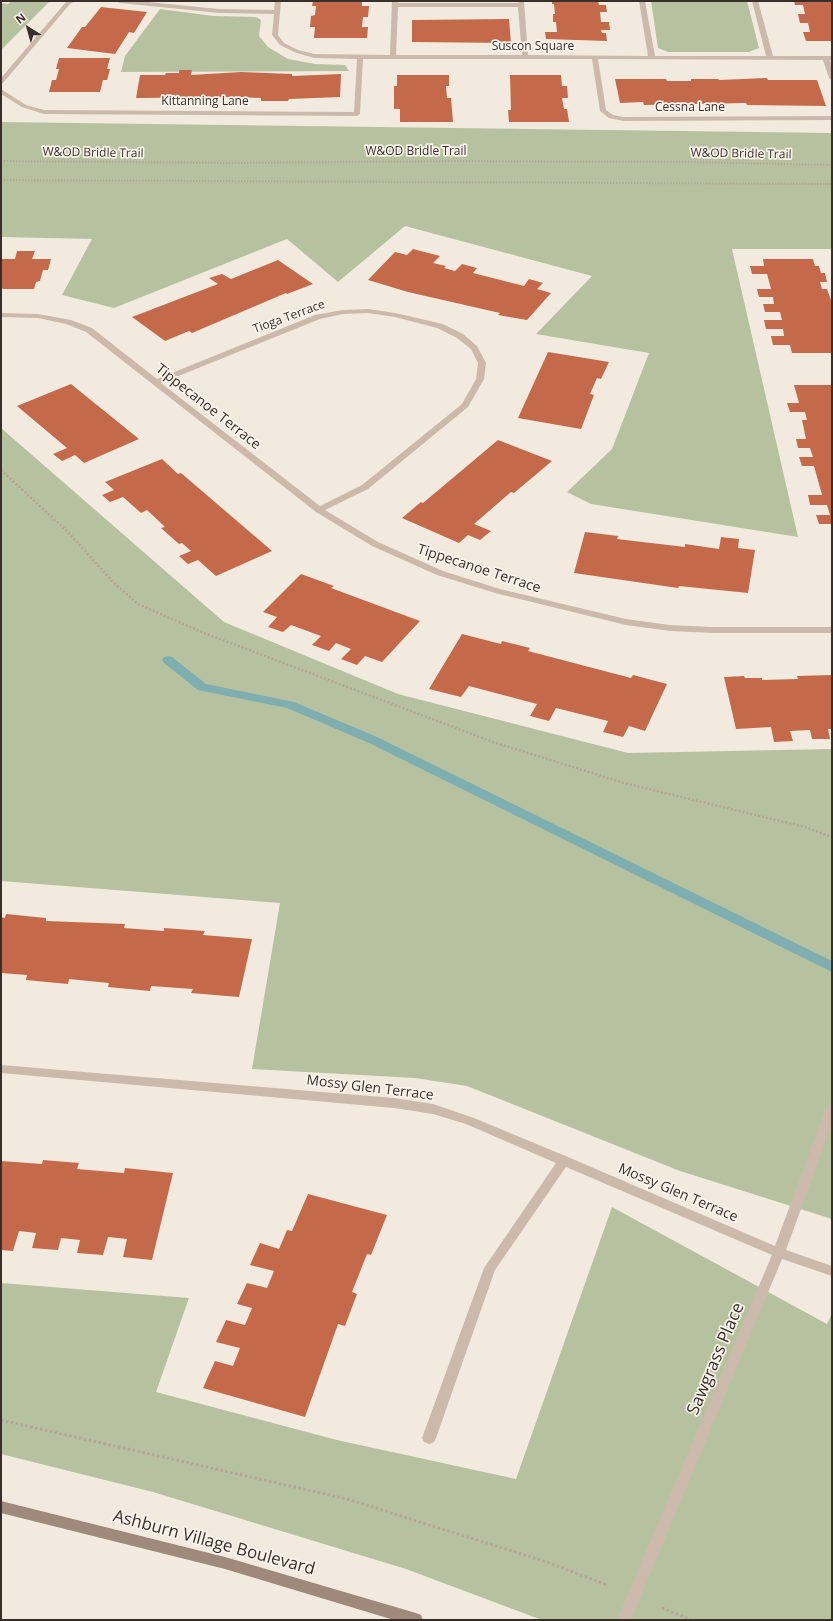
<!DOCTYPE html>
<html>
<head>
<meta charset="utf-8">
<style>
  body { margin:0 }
  #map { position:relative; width:833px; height:1621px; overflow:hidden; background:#f3eadf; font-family:"Open Sans",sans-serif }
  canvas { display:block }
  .frame { position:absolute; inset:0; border:2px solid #392f2a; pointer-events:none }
  .north { position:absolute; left:8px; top:8px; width:40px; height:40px; -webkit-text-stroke:3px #faf4ec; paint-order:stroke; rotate:323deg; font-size:11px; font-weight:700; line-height:16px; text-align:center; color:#392f2a }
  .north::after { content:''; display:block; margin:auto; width:14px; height:18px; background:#392f2a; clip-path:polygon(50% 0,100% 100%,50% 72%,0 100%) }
</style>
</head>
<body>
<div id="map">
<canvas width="833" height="1621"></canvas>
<div class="frame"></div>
<div class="north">N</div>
</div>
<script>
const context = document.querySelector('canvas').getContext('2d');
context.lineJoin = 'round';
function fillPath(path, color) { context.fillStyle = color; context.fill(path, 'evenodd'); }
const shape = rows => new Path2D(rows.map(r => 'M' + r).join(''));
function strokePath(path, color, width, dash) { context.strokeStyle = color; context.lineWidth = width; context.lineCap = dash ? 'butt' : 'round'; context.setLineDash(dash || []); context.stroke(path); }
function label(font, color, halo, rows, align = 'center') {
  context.font = font + ' "Open Sans",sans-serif'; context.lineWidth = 3.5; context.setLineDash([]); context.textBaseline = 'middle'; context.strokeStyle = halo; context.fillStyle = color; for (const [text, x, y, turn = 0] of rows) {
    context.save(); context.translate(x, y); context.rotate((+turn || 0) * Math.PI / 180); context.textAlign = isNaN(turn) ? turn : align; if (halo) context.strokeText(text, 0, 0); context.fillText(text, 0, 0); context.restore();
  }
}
fillPath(shape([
  [11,1,50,1,1,50,1,3,8,4],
  [651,1,747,1,759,48,749,52,668,52,658,48],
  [160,9,214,16,256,17,261,20,259,36,268,47,288,59,315,64,345,65,349,71,121,72,125,56],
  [1,122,832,133,832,249,732,249,798,537,591,504,567,492,612,449,649,353,536,334,592,276,405,226,338,282,287,239,114,308,62,295,92,239,1,237],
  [1,428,224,622,398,694,628,753,832,749,832,1219,680,1171,467,1086,415,1078,252,1069,280,903,1,881],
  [612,1207,827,1324,832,1313,832,1620,542,1620,406,1569,153,1492,1,1454,1,1283,189,1298,156,1392,337,1440,516,1479]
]), '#b6c29f');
fillPath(shape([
  [168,656,172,657,206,684,294,702,377,737,832,961,832,972,369,743,287,708,198,690,164,663,162,660,164,657,168,656]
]), '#7eaeb0');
fillPath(shape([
  [313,1,362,1,362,6,369,6,368,17,363,17,362,27,368,27,367,38,314,38,315,27,310,27,311,16,315,15,316,6,312,6],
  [552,1,598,1,599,5,606,5,607,12,600,12,601,22,609,22,610,30,601,30,602,33,606,33,607,41,546,39,545,32,557,32,556,22,553,22,553,14,555,14,554,4,552,4],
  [794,1,832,1,832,41,806,41,803,32,810,32,808,23,800,23,798,14,805,14,803,5,795,5],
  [101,7,147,12,134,33,129,32,115,54,67,48,82,27,85,27],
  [509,19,511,43,412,42,412,20],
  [59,58,110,58,107,69,110,69,107,80,103,80,100,92,49,92,52,80,56,80,59,69,56,69],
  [179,70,192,70,191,75,241,72,292,74,292,76,341,74,340,97,289,99,288,101,261,101,261,98,235,97,136,98,140,75,165,75,166,73,179,73],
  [397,75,449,75,449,86,446,86,447,98,451,98,453,122,400,122,400,109,394,109,394,86,397,86],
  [510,75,561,75,562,86,567,86,568,98,562,98,564,109,567,109,569,122,509,122,508,110,511,110],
  [767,78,768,80,817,80,826,106,747,105,746,103,644,105,643,102,620,103,615,79,666,79,667,81,691,81,691,79,718,79,719,80],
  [413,249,440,256,433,263,446,266,444,268,455,271,462,264,477,268,473,273,524,286,529,279,543,283,537,289,551,293,527,320,498,315,500,313,408,292,368,280,395,252,407,255],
  [17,251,35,251,32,259,51,259,48,270,43,270,40,281,36,282,34,289,3,289,1,287,1,259,15,259],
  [763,259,813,259,815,266,819,266,821,273,825,273,827,282,820,282,822,289,827,289,832,303,832,353,792,353,790,345,773,345,771,336,784,336,783,329,766,329,764,320,782,320,780,312,765,312,763,304,774,304,773,297,759,297,757,289,771,289,767,274,752,274,750,266,764,266],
  [278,260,313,284,287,294,286,293,192,333,189,331,165,341,132,317,218,284,209,278,222,274,231,279],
  [548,352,609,362,601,379,597,378,590,394,594,395,581,429,518,418],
  [71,384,139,439,84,463,75,455,62,461,53,454,67,448,17,406],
  [794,385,832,385,832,524,819,524,816,515,830,515,827,505,810,505,808,495,822,495,814,466,802,466,799,457,813,457,810,448,798,448,796,439,806,439,802,420,807,420,805,412,790,412,787,403,799,403],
  [498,440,552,461,514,493,511,492,474,524,491,531,480,540,468,535,459,543,402,518,421,502,423,503],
  [162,459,178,474,181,473,272,551,216,576,198,560,188,564,179,556,191,551,182,543,179,544,161,528,165,527,147,510,141,513,123,497,110,502,102,495,114,490,105,482],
  [585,532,618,536,617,539,685,547,685,544,719,549,721,537,739,539,738,548,755,550,748,593,679,586,678,588,574,573],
  [301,574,334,586,331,588,420,621,382,662,365,656,357,665,341,659,351,649,336,643,329,651,312,645,321,636,291,625,283,632,268,627,277,617,263,612],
  [462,634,501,644,502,641,530,648,528,651,631,678,633,675,667,684,645,731,629,726,623,737,603,732,608,721,556,708,549,721,530,716,537,704,469,686,461,697,429,689],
  [832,675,832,729,828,729,830,739,812,739,810,730,790,731,793,741,774,742,771,727,736,729,724,677,744,676,745,678,762,678,762,680,798,679,797,676],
  [6,914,46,918,46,921,125,924,124,928,164,931,164,928,205,931,203,935,252,939,239,997,191,993,193,989,151,986,150,991,108,987,109,983,69,979,68,984,26,980,27,975,1,973,1,917,5,918],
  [43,1160,79,1163,77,1169,124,1173,125,1168,173,1173,152,1260,123,1257,127,1239,108,1237,103,1255,77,1253,80,1240,61,1238,58,1250,32,1248,36,1233,19,1231,13,1251,1,1250,1,1161,42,1164],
  [308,1194,387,1215,371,1255,367,1254,352,1292,357,1294,345,1326,338,1324,305,1417,203,1388,215,1361,233,1366,240,1348,216,1342,226,1320,245,1325,252,1308,237,1304,247,1283,267,1288,274,1271,250,1265,260,1243,279,1249,287,1230,292,1231]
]), '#c5694b');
strokePath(shape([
  [1,161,236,163,458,161,689,162,832,165],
  [1,180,832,184]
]), '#b7a495', 2, [1.5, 1.5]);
strokePath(shape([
  [1,470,67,531,113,582,138,604,204,633,493,742,624,783,805,827,832,837]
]), '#b7a495', 2.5, [2, 2]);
strokePath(shape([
  [1,1420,347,1499,547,1562,607,1585],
  [662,1608,691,1620]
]), '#b7a495', 3, [2.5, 2.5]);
fillPath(shape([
  [75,1,70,4,3,83,1,84,1,78,66,2,75,1],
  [117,1,138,1,219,9,274,10,275,1,281,1,278,35,284,43,298,50,314,54,390,55,392,1,398,1,398,3,518,3,518,1,524,1,528,55,648,56,639,1,645,1,655,56,766,56,752,1,758,1,773,56,832,56,832,60,830,60,832,67,832,80,829,78,823,60,598,59,606,110,613,115,623,117,832,116,832,120,623,121,609,118,600,111,592,59,363,59,360,114,357,116,44,114,22,107,1,94,1,89,26,105,44,110,354,112,357,59,314,58,294,52,280,45,272,35,274,14,219,13,120,3,117,1],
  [398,7,518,7,522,55,396,55,398,7],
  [368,309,395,313,443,324,463,334,477,346,486,363,484,379,468,407,368,489,325,510,378,542,443,571,500,589,626,619,670,625,713,627,832,627,832,633,713,633,670,631,626,625,495,593,437,575,372,546,316,512,86,332,66,324,38,318,1,317,1,313,38,314,71,320,92,328,157,379,315,315,343,310,368,309],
  [368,313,395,317,437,328,457,338,471,349,478,363,476,379,462,404,362,485,320,506,161,383,320,319,343,314,368,313],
  [1,1065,394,1098,433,1104,474,1118,568,1157,775,1246,826,1108,828,1105,832,1103,832,1124,786,1250,832,1266,832,1276,782,1259,631,1620,617,1620,772,1255,566,1167,495,1270,436,1438,434,1442,429,1444,424,1442,422,1438,484,1268,556,1163,466,1124,433,1114,394,1108,1,1073,1,1065]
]), '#cbbaab');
fillPath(shape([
  [1,1501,225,1557,416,1613,421,1615,423,1620,394,1620,225,1569,1,1513,1,1501]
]), '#9f897c');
label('12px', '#392f2a', '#faf4ec', [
  ["Suscon Square",533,47],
  ["Kittanning Lane",205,102],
  ["Cessna Lane",690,108],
  ["W&OD Bridle Trail",416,152],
  ["W&OD Bridle Trail",93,153,1],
  ["W&OD Bridle Trail",741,154,1],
  ["Tioga Terrace",289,317,-20]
]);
label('14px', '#392f2a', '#faf4ec', [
  ["Tippecanoe Terrace",208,407,38],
  ["Tippecanoe Terrace",479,569,18],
  ["Mossy Glen Terrace",370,1088,7],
  ["Mossy Glen Terrace",678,1193,23]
]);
label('17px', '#392f2a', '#faf4ec', [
  ["Sawgrass Place",716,1359,-67],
  ["Ashburn Village Boulevard",214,1543,15]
]);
</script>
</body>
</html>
